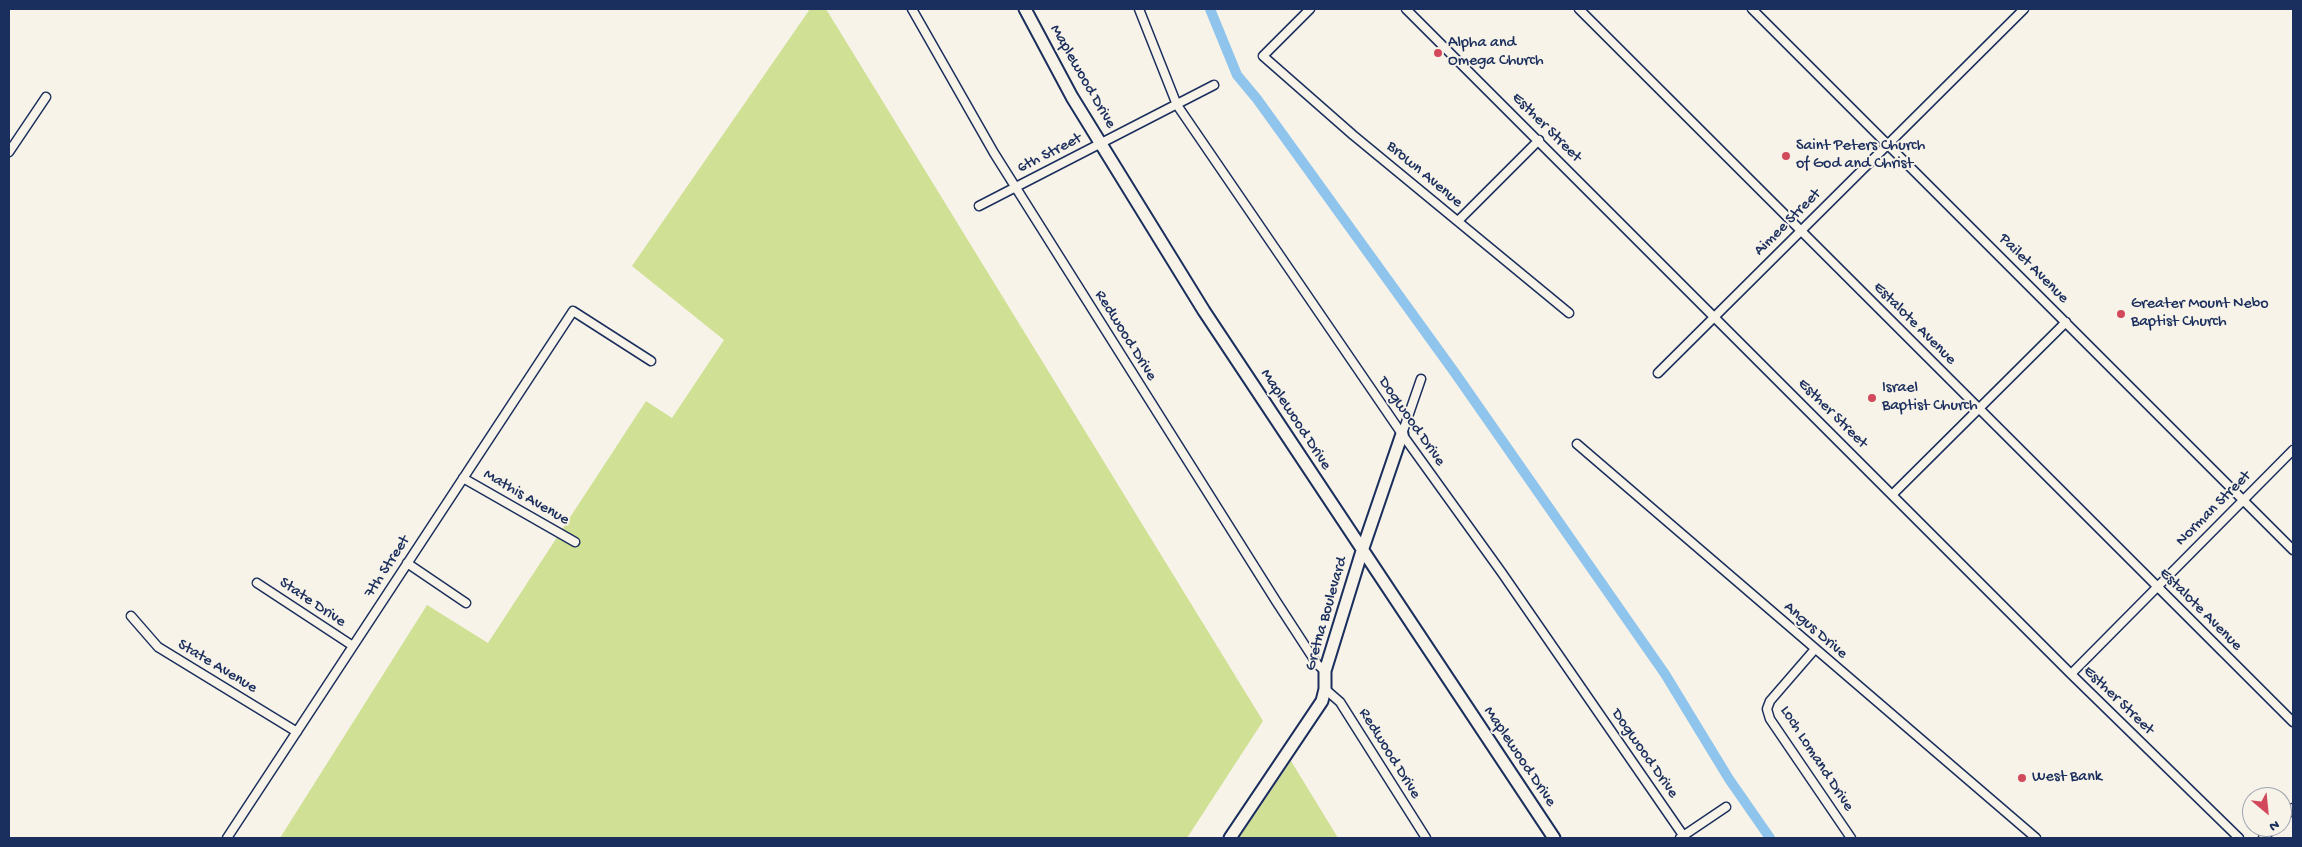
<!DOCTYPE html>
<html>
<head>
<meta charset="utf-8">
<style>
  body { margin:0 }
  #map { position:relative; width:2302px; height:847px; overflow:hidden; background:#f7f3e8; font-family:"Gochi Hand",sans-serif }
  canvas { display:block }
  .frame { position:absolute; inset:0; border:10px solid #1b2f5e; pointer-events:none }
  .north { position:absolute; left:2242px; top:787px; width:50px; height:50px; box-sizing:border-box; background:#f7f3e8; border:1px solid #9fa5b1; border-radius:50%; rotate:152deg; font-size:14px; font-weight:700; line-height:20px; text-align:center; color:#1b2f5e }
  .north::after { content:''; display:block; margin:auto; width:18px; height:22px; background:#d1495b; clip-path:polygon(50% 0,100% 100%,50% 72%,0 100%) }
</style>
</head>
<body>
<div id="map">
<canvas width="2302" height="847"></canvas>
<div class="frame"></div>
<div class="north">N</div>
</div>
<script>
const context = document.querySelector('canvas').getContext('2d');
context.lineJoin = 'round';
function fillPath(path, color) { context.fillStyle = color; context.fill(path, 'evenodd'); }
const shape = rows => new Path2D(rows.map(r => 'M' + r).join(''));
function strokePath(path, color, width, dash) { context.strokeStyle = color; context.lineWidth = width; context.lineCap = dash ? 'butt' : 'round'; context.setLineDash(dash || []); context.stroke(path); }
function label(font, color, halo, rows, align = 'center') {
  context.font = font + ' "Gochi Hand",sans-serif'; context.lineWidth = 4; context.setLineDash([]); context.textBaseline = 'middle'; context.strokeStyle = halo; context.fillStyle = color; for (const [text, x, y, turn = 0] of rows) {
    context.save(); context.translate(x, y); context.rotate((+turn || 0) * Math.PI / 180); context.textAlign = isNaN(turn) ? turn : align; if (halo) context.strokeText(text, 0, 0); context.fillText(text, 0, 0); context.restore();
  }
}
fillPath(shape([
  [810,9,826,9,1263,721,1187,838,280,838,427,605,488,643,646,401,672,418,724,340,632,266],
  [1291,761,1338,838,1239,838]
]), '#d0e094');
strokePath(shape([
  [1210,9,1237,75,1257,99,1455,373,1665,674,1729,779,1770,838]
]), '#8fc4ed', 10);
const street = shape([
  [912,9,994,153,1276,601,1317,664,1325,671],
  [1139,9,1177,105,1402,434,1502,573,1685,838],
  [1310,9,1263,56,1353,135,1569,313],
  [1406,9,2071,674,2239,838],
  [1579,9,2293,722],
  [1752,9,2293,550],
  [9,152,46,97],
  [979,206,1214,85],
  [1458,221,1539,140],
  [1658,373,2024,9],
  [1402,434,1421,379],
  [1577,444,2036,838],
  [463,478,575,542],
  [1893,494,2066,322],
  [407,563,466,603],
  [257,583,353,646],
  [131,616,158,647,297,732],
  [1815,649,1770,701,1767,709,1770,719,1851,838],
  [2071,674,2293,450],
  [1325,689,1340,702,1426,838],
  [2282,819,2293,808],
  [227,838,573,311,651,361],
  [1680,838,1726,807],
  [2263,838,2274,827]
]);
const secondary = shape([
  [1025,9,1072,97,1204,311,1554,838],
  [1230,838,1322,701,1325,689,1325,671,1362,551,1402,434]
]);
strokePath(street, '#1b2f5e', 11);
strokePath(secondary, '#1b2f5e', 15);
strokePath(street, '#f7f3e8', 8);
strokePath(secondary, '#f7f3e8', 11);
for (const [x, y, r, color] of [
  [1438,53,5,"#d1495b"],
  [1786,156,5,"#d1495b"],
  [2121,314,5,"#d1495b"],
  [1872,398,5,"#d1495b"],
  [2022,778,5,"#d1495b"]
]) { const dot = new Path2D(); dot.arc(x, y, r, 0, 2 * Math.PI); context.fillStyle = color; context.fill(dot); strokePath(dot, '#f7f3e8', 2); }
label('16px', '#1b2f5e', '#f7f3e8', [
  ["Alpha and",1448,44],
  ["Omega Church",1448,62],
  ["Saint Peters Church",1796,147],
  ["of God and Christ",1796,165],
  ["Greater Mount Nebo",2131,305],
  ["Baptist Church",2131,323],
  ["Israel",1882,389],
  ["Baptist Church",1882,407],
  ["West Bank",2032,778]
], 'left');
label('16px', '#1b2f5e', '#f7f3e8', [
  ["Maplewood Drive",1082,77,60],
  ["Esther Street",1546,128,45],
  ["6th Street",1050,154,-27],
  ["Brown Avenue",1424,175,40],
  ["Aimee Street",1788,223,-45],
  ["Pailet Avenue",2033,269,45],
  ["Estalote Avenue",1914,324,45],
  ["Redwood Drive",1125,336,58],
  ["Esther Street",1832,414,45],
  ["Maplewood Drive",1295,420,57],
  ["Dogwood Drive",1411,422,55],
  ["Mathis Avenue",526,498,30],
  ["Norman Street",2214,509,-45],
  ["7th Street",388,567,-57],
  ["State Drive",312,603,34],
  ["Estalote Avenue",2200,610,45],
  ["Gretna Boulevard",1327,614,-74],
  ["Angus Drive",1815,631,41],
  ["State Avenue",217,667,31],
  ["Esther Street",2118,701,44],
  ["Redwood Drive",1389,754,58],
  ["Dogwood Drive",1644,754,55],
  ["Maplewood Drive",1519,757,56],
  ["Loch Lomand Drive",1816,759,57]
]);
</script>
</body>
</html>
